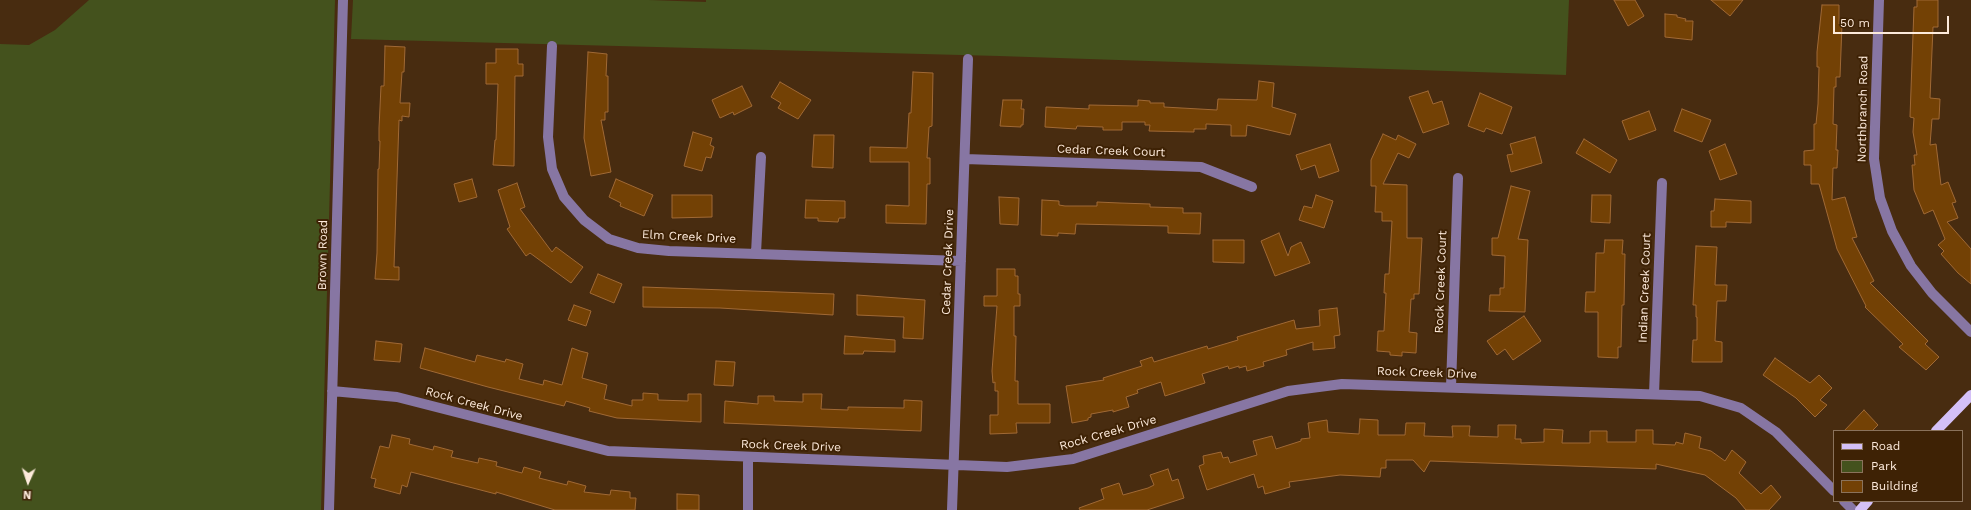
<!DOCTYPE html>
<html>
<head>
<meta charset="utf-8">
<style>
  body { margin:0 }
  #map { position:relative; width:1971px; height:510px; overflow:hidden; background:#482c10; font-family:"Work Sans",sans-serif }
  canvas { display:block }
  .legend { position:absolute; left:1833px; top:430px; width:130px; height:72px; box-sizing:border-box; background:#3e2205; border:1px solid #8a725b; margin:0; padding:5px 7px; list-style:none; font-size:12px; color:#fdeadb }
  .legend li { display:flex; align-items:center; gap:8px; height:20px }
  .legend b { width:20px; border:1px solid #8a725b }
  .north { position:absolute; left:8px; top:462px; width:40px; height:40px; -webkit-text-stroke:3px #3e2205; paint-order:stroke; rotate:183deg; font-size:11px; font-weight:700; line-height:16px; text-align:center; color:#fdeadb }
  .north::after { content:''; display:block; margin:auto; width:14px; height:18px; background:#fdeadb; clip-path:polygon(50% 0,100% 100%,50% 72%,0 100%) }
  .scale { position:absolute; left:1833px; top:16px; width:116px; height:18px; box-sizing:border-box; border:2px solid #fdeadb; border-top:0; padding-left:5px; font-size:12px; line-height:14px; white-space:nowrap; color:#fdeadb; -webkit-text-stroke:3px #3e2205; paint-order:stroke }
</style>
</head>
<body>
<div id="map">
<canvas width="1971" height="510"></canvas>
<ul class="legend">
<li><b style="height:5px;background:#d4c0f7"></b>Road</li>
<li><b style="height:11px;background:#44521d"></b>Park</li>
<li><b style="height:11px;background:#734105"></b>Building</li>
</ul>
<div class="north">N</div>
<div class="scale">50 m</div>
</div>
<script>
const context = document.querySelector('canvas').getContext('2d');
context.lineJoin = 'round';
function fillPath(path, color) { context.fillStyle = color; context.fill(path, 'evenodd'); }
const shape = rows => new Path2D(rows.map(r => 'M' + r).join(''));
function strokePath(path, color, width, dash) { context.strokeStyle = color; context.lineWidth = width; context.lineCap = dash ? 'butt' : 'round'; context.setLineDash(dash || []); context.stroke(path); }
function label(font, color, halo, rows, align = 'center') {
  context.font = font + ' "Work Sans",sans-serif'; context.lineWidth = 4; context.setLineDash([]); context.textBaseline = 'middle'; context.strokeStyle = halo; context.fillStyle = color; for (const [text, x, y, turn = 0] of rows) {
    context.save(); context.translate(x, y); context.rotate((+turn || 0) * Math.PI / 180); context.textAlign = isNaN(turn) ? turn : align; if (halo) context.strokeText(text, 0, 0); context.fillText(text, 0, 0); context.restore();
  }
}
fillPath(shape([
  [89,0,335,0,321,510,0,510,0,44,29,45,55,30],
  [353,0,649,0,706,2,706,0,1569,0,1566,75,999,56,351,39]
]), '#44521d');
const building = shape([
  [1614,0,1635,0,1644,16,1628,26,1614,0],
  [1711,0,1743,0,1730,16,1711,0],
  [1917,0,1938,0,1938,27,1933,27,1930,98,1940,99,1939,119,1932,119,1930,145,1936,144,1941,185,1948,182,1956,202,1952,203,1958,218,1947,222,1971,249,1971,284,1958,273,1941,254,1944,251,1938,245,1945,239,1933,210,1924,214,1914,190,1912,165,1915,165,1914,155,1917,155,1913,132,1914,118,1910,117,1914,7,1917,7,1917,0],
  [1822,5,1839,5,1839,24,1842,24,1840,77,1836,77,1836,87,1834,87,1833,124,1837,125,1836,150,1838,150,1837,168,1833,168,1832,200,1845,197,1857,237,1852,238,1874,281,1870,283,1928,341,1925,344,1939,357,1926,370,1899,347,1903,344,1865,307,1866,306,1837,249,1819,184,1811,184,1811,165,1804,165,1804,151,1814,150,1814,124,1816,124,1818,104,1819,67,1817,67,1817,52,1822,5],
  [1665,14,1677,15,1677,17,1686,19,1685,21,1693,21,1692,40,1665,37,1665,14],
  [385,46,405,47,404,72,402,72,400,103,410,103,409,117,402,116,402,121,399,120,394,267,399,267,399,280,375,279,377,253,378,169,379,169,380,141,379,141,379,128,381,86,384,86,385,46],
  [496,49,518,49,518,64,523,64,523,76,515,76,514,166,493,165,495,140,496,140,498,84,486,84,486,63,496,63,496,49],
  [588,52,607,54,606,76,608,76,608,112,605,112,605,120,601,120,611,172,591,176,584,138,588,52],
  [913,72,933,73,932,126,929,127,927,158,930,158,930,184,927,184,926,224,886,223,886,205,909,206,909,162,870,162,870,147,907,148,909,113,911,113,913,72],
  [1259,81,1274,83,1272,107,1296,114,1290,135,1247,125,1246,136,1231,136,1231,125,1206,124,1206,129,1194,129,1194,132,1149,131,1150,125,1145,125,1145,122,1122,122,1122,130,1103,130,1103,127,1077,126,1076,129,1045,127,1046,107,1089,109,1089,105,1138,106,1138,100,1150,101,1150,103,1164,103,1164,107,1217,110,1218,99,1257,100,1259,81],
  [780,82,811,100,798,119,778,108,781,103,771,97,780,82],
  [742,86,752,106,734,115,733,112,720,118,712,100,742,86],
  [1428,91,1433,104,1442,101,1449,124,1423,133,1409,97,1428,91],
  [1480,93,1512,107,1502,134,1486,128,1484,132,1468,126,1480,93],
  [1003,100,1022,100,1021,109,1024,109,1023,125,1021,125,1021,127,1000,126,1003,100],
  [1682,109,1711,120,1702,142,1674,131,1682,109],
  [1649,111,1656,130,1629,140,1622,121,1649,111],
  [693,132,712,138,710,145,714,147,711,158,706,157,702,171,684,166,693,132],
  [1383,134,1396,140,1398,135,1416,144,1409,158,1398,153,1383,184,1407,185,1407,238,1422,238,1419,294,1414,294,1414,299,1411,299,1409,332,1417,333,1416,353,1402,352,1402,356,1390,355,1390,352,1377,351,1378,331,1384,331,1386,293,1384,293,1385,274,1389,274,1392,221,1382,221,1382,212,1375,212,1376,186,1371,186,1371,160,1383,134],
  [814,135,834,135,833,168,812,167,814,135],
  [1535,137,1542,163,1511,172,1507,155,1513,154,1510,144,1535,137],
  [1584,139,1617,160,1610,173,1576,153,1584,139],
  [1330,144,1339,171,1319,178,1315,165,1301,170,1296,155,1330,144],
  [1725,144,1737,174,1720,180,1709,151,1725,144],
  [472,179,477,197,459,202,454,184,472,179],
  [616,179,653,195,644,216,620,206,621,203,609,197,616,179],
  [517,183,525,207,520,209,552,252,556,247,583,267,571,283,530,253,526,256,507,229,510,227,498,190,517,183],
  [1511,186,1530,191,1518,239,1528,240,1525,312,1489,311,1490,295,1500,295,1500,288,1504,288,1505,256,1492,255,1492,238,1498,238,1511,186],
  [672,195,712,195,712,217,672,218,672,195],
  [1316,195,1333,201,1324,228,1299,220,1304,206,1312,208,1316,195],
  [1592,195,1611,195,1610,223,1591,222,1592,195],
  [999,197,1019,198,1018,225,1000,224,999,197],
  [1715,199,1751,201,1751,223,1726,222,1726,227,1711,227,1711,211,1714,211,1715,199],
  [806,200,845,201,845,218,839,218,838,222,818,221,818,218,805,218,806,200],
  [1042,200,1059,201,1059,205,1065,206,1097,206,1097,202,1120,203,1150,204,1150,207,1183,208,1183,213,1201,213,1200,234,1168,233,1168,226,1076,224,1075,234,1058,233,1058,236,1041,235,1042,200],
  [1279,233,1288,256,1291,247,1301,242,1310,263,1275,276,1261,241,1279,233],
  [1213,240,1244,240,1244,263,1213,262,1213,240],
  [1605,240,1623,240,1622,254,1625,254,1624,305,1622,305,1621,347,1618,347,1618,358,1598,357,1598,312,1585,312,1586,292,1595,292,1596,253,1604,253,1605,240],
  [1696,246,1717,247,1715,285,1727,285,1726,301,1717,301,1715,341,1722,342,1722,362,1692,362,1693,340,1697,340,1697,317,1696,317,1696,305,1693,305,1696,246],
  [997,269,1015,269,1015,276,1018,276,1018,294,1020,294,1020,306,1014,306,1014,336,1016,336,1015,381,1018,381,1018,404,1050,404,1050,423,1016,423,1017,433,990,434,990,415,998,415,998,391,995,391,995,382,993,383,992,371,997,306,984,306,984,296,997,296,997,269],
  [598,274,622,284,614,303,590,293,598,274],
  [643,287,834,294,833,315,720,308,643,307,643,287],
  [857,295,925,300,923,339,903,338,904,317,857,315,857,295],
  [574,305,591,311,586,326,568,320,574,305],
  [1337,308,1340,335,1334,336,1335,348,1313,350,1313,342,1286,350,1287,355,1263,362,1264,366,1247,371,1246,366,1239,368,1239,366,1229,369,1228,366,1202,374,1205,383,1165,396,1161,382,1137,390,1138,393,1126,397,1129,407,1113,412,1113,410,1091,414,1091,417,1088,418,1088,420,1072,423,1066,386,1104,380,1103,378,1142,366,1140,361,1152,357,1154,362,1207,346,1208,349,1238,340,1237,337,1294,320,1296,329,1320,326,1319,310,1337,308],
  [1524,316,1541,341,1513,360,1505,349,1497,355,1487,341,1524,316],
  [845,336,895,340,895,352,864,351,863,354,844,354,845,336],
  [376,341,402,344,400,362,374,360,376,341],
  [425,348,475,362,477,355,505,362,506,359,523,364,519,379,543,385,544,380,562,385,572,348,580,351,588,353,582,378,607,385,604,399,632,406,632,400,643,400,643,393,658,394,658,400,688,401,688,394,701,394,701,422,617,418,589,411,590,408,566,401,564,406,488,387,420,368,425,348],
  [1775,358,1810,383,1819,375,1832,388,1820,400,1827,405,1815,417,1796,398,1763,375,1775,358],
  [716,361,735,362,733,386,714,385,716,361],
  [803,394,822,394,821,409,848,410,848,407,904,408,904,400,922,401,921,431,724,423,725,401,758,404,758,396,774,396,774,401,803,402,803,394],
  [1864,410,1878,425,1872,431,1844,431,1864,410],
  [1360,419,1378,420,1378,435,1405,435,1406,423,1425,423,1424,436,1453,437,1452,426,1470,426,1469,436,1498,437,1498,425,1516,425,1515,439,1521,439,1521,443,1544,442,1544,429,1563,430,1562,443,1590,443,1590,431,1607,431,1607,442,1636,442,1636,430,1653,430,1653,444,1675,445,1676,442,1683,444,1685,433,1701,437,1699,448,1711,451,1725,461,1732,450,1746,462,1739,473,1761,494,1771,485,1781,497,1769,510,1746,510,1736,498,1705,475,1656,464,1656,469,1430,461,1424,472,1413,460,1386,460,1386,468,1381,468,1380,477,1340,475,1289,482,1290,487,1265,494,1263,486,1258,488,1254,474,1207,490,1199,466,1204,464,1203,456,1221,452,1223,458,1228,457,1230,463,1257,455,1253,441,1272,436,1276,449,1301,441,1301,439,1310,438,1308,423,1327,420,1328,432,1359,434,1360,419],
  [392,435,410,439,409,444,433,450,434,446,453,451,451,457,478,463,479,458,497,462,496,466,522,473,524,467,541,472,539,478,567,485,568,481,586,486,584,492,610,495,611,490,630,492,630,498,636,498,635,510,555,510,496,492,496,494,411,472,407,487,402,485,400,494,374,487,376,479,371,478,380,446,389,448,392,435],
  [1168,469,1172,481,1178,479,1184,498,1147,510,1080,510,1079,508,1104,499,1101,489,1119,483,1123,495,1148,488,1154,485,1150,475,1168,469],
  [677,494,699,495,699,510,677,510,677,494]
]);
fillPath(building, '#734105');
strokePath(building, '#a06935', 1);
strokePath(shape([
  [1879,0,1874,159,1880,198,1892,231,1911,266,1932,293,1971,332],
  [552,46,548,137,552,169,564,197,584,220,609,239,638,248,669,251,961,261],
  [965,159,1201,167,1252,187],
  [756,253,761,157],
  [1451,387,1458,178],
  [332,391,397,397,608,451,1007,467,1073,459,1288,391,1342,384,1700,396,1741,408,1776,432,1834,491],
  [1654,394,1662,183],
  [1844,501,1853,510],
  [329,510,343,0],
  [748,510,748,458],
  [952,510,968,59]
]), '#8776a3', 10);
strokePath(shape([
  [1936,431,1971,395],
  [1860,510,1868,501]
]), '#d4c0f7', 10);
label('12px', '#fdeadb', '#3e2205', [
  ["Northbranch Road",1863,109,-89],
  ["Cedar Creek Court",1111,151,2],
  ["Elm Creek Drive",689,237,3],
  ["Brown Road",323,255,-89],
  ["Cedar Creek Drive",948,262,-88],
  ["Rock Creek Court",1441,282,-88],
  ["Indian Creek Court",1645,288,-88],
  ["Rock Creek Drive",1427,373,2],
  ["Rock Creek Drive",474,404,15],
  ["Rock Creek Drive",1108,433,-16],
  ["Rock Creek Drive",791,446,2]
]);
</script>
</body>
</html>
